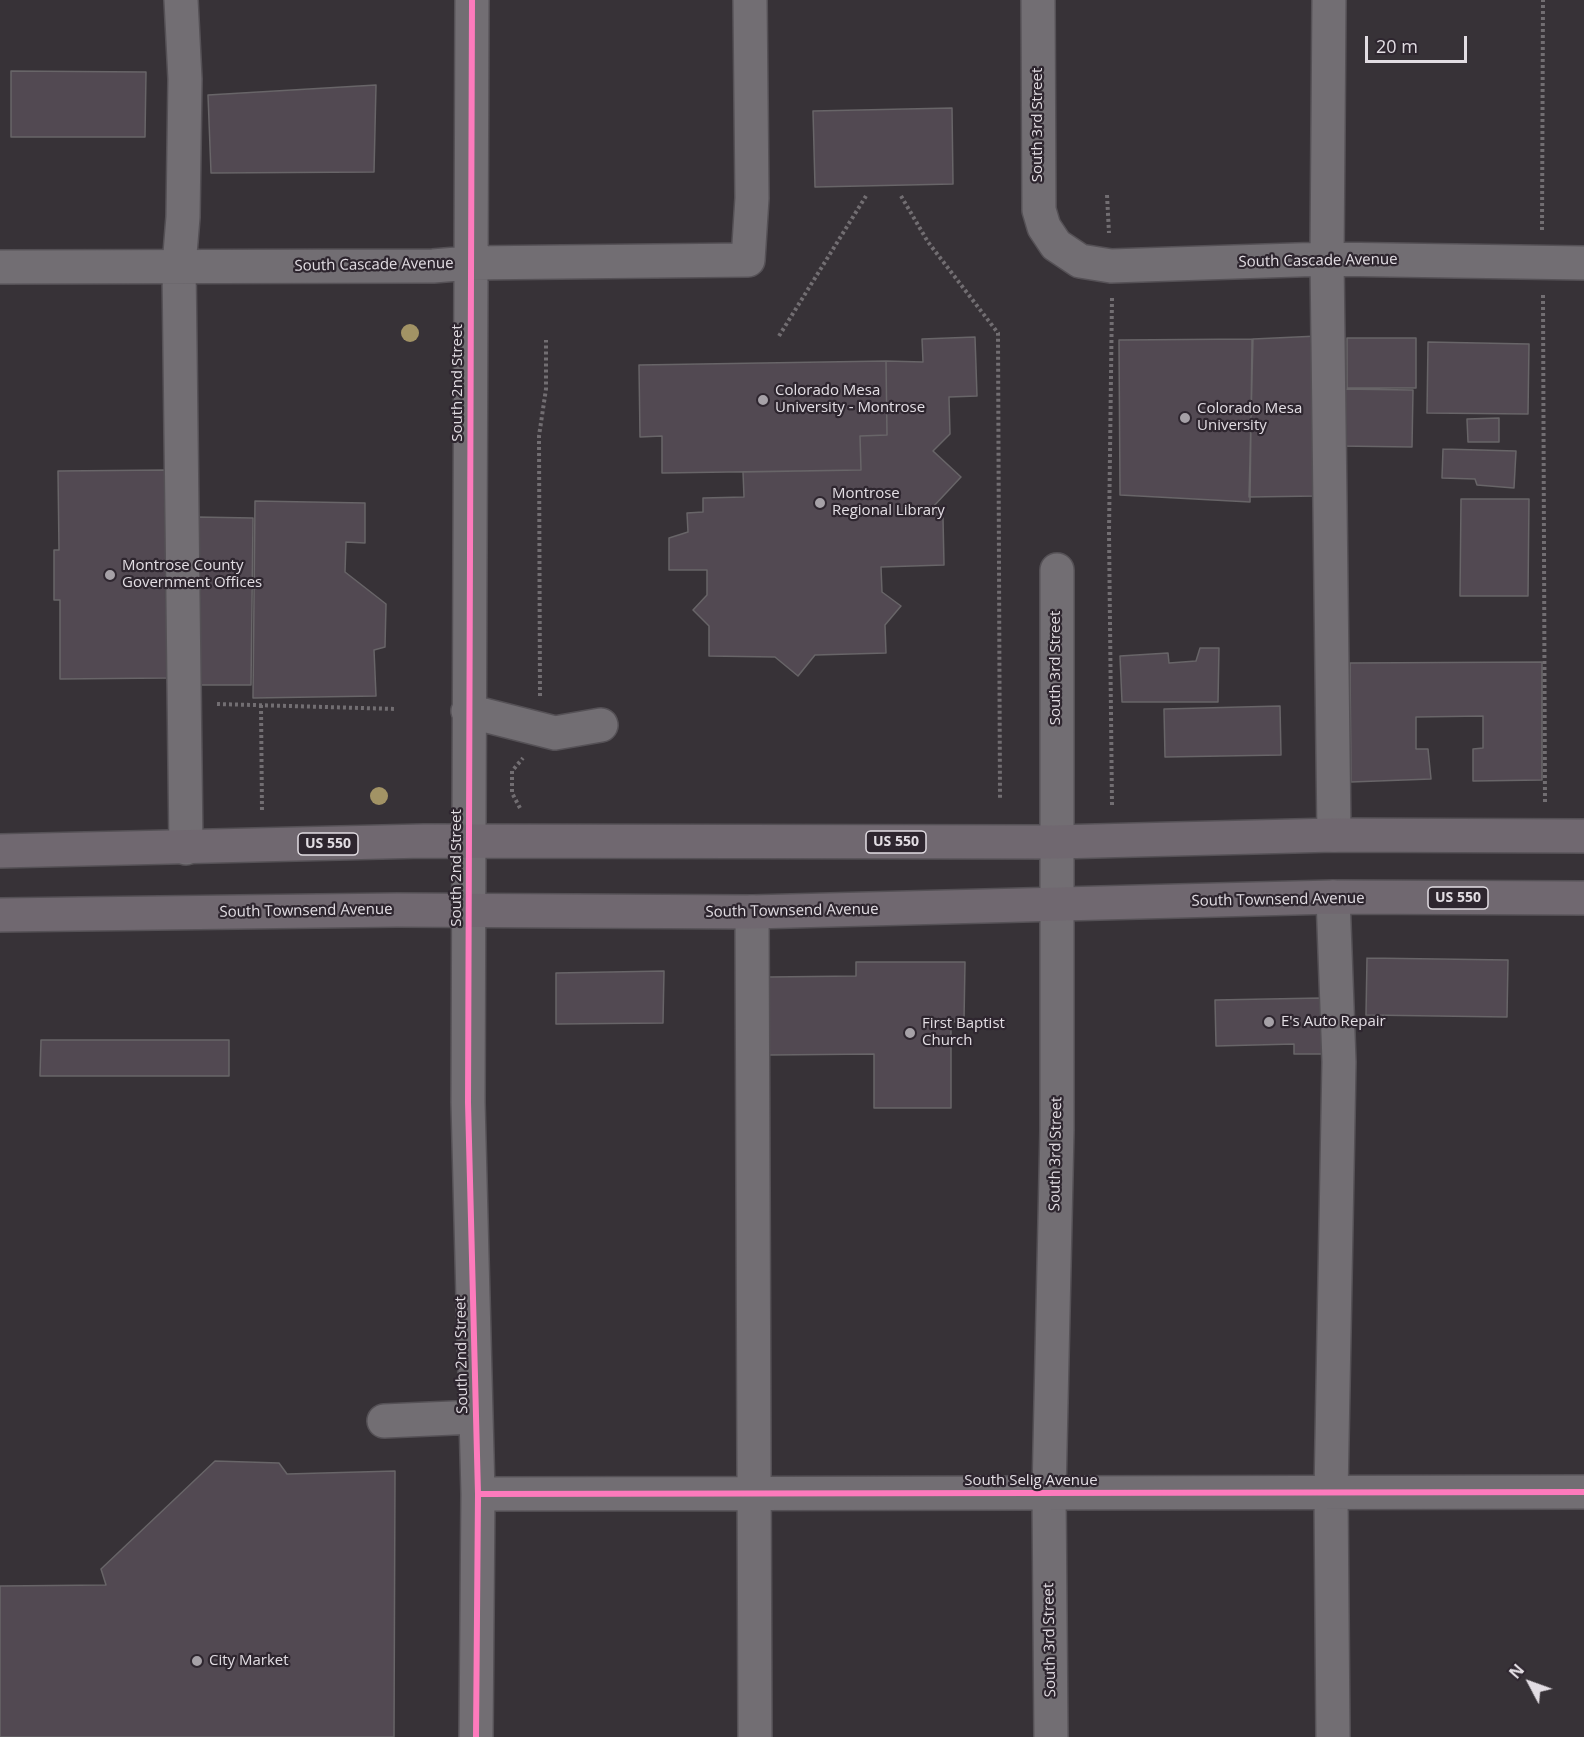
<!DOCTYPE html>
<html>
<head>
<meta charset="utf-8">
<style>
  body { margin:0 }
  #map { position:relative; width:1584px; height:1737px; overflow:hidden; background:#373237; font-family:"Open Sans",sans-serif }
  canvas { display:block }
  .north { position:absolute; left:1500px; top:1653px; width:60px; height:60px; -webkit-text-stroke:4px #2e262f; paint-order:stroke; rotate:311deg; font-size:16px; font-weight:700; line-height:24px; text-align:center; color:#e2dde3 }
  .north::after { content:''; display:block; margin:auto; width:21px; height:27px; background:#e2dde3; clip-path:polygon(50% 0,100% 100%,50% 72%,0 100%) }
  .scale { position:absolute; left:1365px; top:36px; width:102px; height:27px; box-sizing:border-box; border:3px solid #e2dde3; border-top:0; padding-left:8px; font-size:18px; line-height:21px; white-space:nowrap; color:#e2dde3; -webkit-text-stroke:4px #2e262f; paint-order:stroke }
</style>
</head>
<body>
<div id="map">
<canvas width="1584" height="1737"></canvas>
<div class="north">N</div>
<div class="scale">20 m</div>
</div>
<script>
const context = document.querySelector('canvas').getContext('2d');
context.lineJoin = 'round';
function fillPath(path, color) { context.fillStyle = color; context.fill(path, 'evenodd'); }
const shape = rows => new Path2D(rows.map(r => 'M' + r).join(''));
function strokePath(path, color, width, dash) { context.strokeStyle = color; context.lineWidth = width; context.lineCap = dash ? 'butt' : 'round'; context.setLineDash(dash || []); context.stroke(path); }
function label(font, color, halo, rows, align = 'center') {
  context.font = font + ' "Open Sans",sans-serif'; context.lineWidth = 4.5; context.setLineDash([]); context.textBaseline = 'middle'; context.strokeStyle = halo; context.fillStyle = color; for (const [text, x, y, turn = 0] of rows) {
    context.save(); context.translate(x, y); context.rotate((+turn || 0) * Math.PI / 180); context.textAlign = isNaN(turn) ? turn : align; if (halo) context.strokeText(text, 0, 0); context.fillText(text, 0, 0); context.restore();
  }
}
const building = shape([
  [11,71,146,72,145,137,11,137,11,71],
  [376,85,374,172,211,173,208,95,376,85],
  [952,108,953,184,815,187,813,111,952,108],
  [1318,336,1317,496,1249,497,1253,339,1318,336],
  [975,337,977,396,949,397,950,434,933,451,961,477,932,508,943,518,944,565,881,567,882,592,901,606,885,625,886,653,815,655,798,676,775,657,709,656,709,626,693,610,707,595,707,570,669,570,669,538,688,532,687,513,703,512,703,498,744,497,743,472,861,470,860,436,887,435,886,361,923,362,922,339,975,337],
  [1347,338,1416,338,1416,388,1347,388,1347,338],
  [1252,339,1250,502,1120,495,1119,340,1252,339],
  [1428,342,1529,344,1528,414,1427,413,1428,342],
  [886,361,887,435,860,436,861,470,662,473,662,436,640,437,639,365,886,361],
  [1341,389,1413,390,1412,447,1339,446,1341,389],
  [1499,418,1499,442,1468,442,1467,419,1499,418],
  [1443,449,1516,451,1514,488,1477,485,1475,479,1442,478,1443,449],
  [166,470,167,678,60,679,60,600,54,600,54,550,59,550,58,471,166,470],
  [1461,499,1529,499,1528,596,1460,596,1461,499],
  [255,501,365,503,365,543,346,542,345,572,386,604,385,647,374,650,376,696,253,698,255,501],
  [197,517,253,518,251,685,196,685,197,517],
  [1200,648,1219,648,1218,702,1122,702,1120,656,1168,653,1169,663,1196,661,1200,648],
  [1542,662,1542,780,1473,781,1473,749,1483,748,1483,716,1416,717,1416,749,1428,749,1431,779,1351,782,1350,663,1542,662],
  [1280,706,1281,755,1165,757,1164,709,1280,706],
  [1367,958,1508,960,1507,1017,1366,1015,1367,958],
  [856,962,965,962,964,1021,951,1022,951,1108,874,1108,874,1054,769,1055,769,977,856,976,856,962],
  [664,971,663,1023,556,1024,556,973,664,971],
  [1321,998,1322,1054,1294,1054,1294,1044,1216,1046,1215,1000,1321,998],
  [41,1040,229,1040,229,1076,40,1076,41,1040],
  [215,1461,279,1463,287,1474,395,1471,394,1737,0,1737,0,1586,106,1585,101,1569,215,1461]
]);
fillPath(building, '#524952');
strokePath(building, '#686568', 1.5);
const minor = shape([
  [181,0,185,79,183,217,179,266,186,848],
  [472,0,468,1102,478,1494,476,1737],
  [1038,0,1039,210,1044,227,1056,245,1080,261,1111,266,1327,259,1584,263],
  [1329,0,1327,259,1334,835],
  [0,267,433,266,470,263,748,260,752,198,750,0],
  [468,711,555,733,601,725],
  [1333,897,1339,1062,1331,1494,1333,1737],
  [752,912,755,1737],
  [384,1421,476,1417],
  [478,1494,1584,1492],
  [1051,1737,1049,1493,1057,1130,1057,570]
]);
const highway = shape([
  [0,851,424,841,1056,842,1334,835,1584,836],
  [0,915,397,910,752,912,1333,897,1584,898]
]);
strokePath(minor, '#555156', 36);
strokePath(highway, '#555156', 36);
strokePath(shape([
  [1107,195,1109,233],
  [901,196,928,242,998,333,1000,800],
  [1542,230,1543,0],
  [1543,295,1545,803],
  [1112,298,1109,532,1112,805],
  [779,336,866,196],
  [540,696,539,436,546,389,546,340],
  [217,704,396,709],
  [261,705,262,811],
  [520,808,512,793,512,771,523,758]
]), '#726e72', 4, [3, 3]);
strokePath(minor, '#726e73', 33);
strokePath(highway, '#706870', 33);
strokePath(shape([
  [472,0,468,1102,478,1494,476,1737],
  [478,1494,1584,1492]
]), '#fd7abc', 6);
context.fillStyle = '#a29365';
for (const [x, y] of [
  [410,333],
  [379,796]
]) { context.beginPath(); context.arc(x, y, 9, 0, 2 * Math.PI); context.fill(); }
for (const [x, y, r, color] of [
  [763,400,6,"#a6a1a7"],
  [1185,418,6,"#a6a1a7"],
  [820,503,6,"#a6a1a7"],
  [110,575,6,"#a6a1a7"],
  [1269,1022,6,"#a6a1a7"],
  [910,1033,6,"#a6a1a7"],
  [197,1661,6,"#a6a1a7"]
]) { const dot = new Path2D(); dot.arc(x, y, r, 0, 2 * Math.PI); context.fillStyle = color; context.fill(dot); strokePath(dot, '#2e262f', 2); }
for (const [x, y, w] of [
  [896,842,60],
  [328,844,60],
  [1458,898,60]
]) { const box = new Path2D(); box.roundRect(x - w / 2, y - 11, w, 22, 4.5); context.fillStyle = '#2e262f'; context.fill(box); strokePath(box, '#e2dde3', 1.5); }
label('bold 14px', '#e2dde3', null, [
  ["US 550",896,842],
  ["US 550",328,844],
  ["US 550",1458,898]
]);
label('15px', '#e2dde3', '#2e262f', [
  ["South 3rd Street",1038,125,-90],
  ["South Cascade Avenue",1318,261,-1],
  ["South Cascade Avenue",374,265,-1],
  ["South 2nd Street",458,383,-90],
  ["South 3rd Street",1056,668,-90],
  ["South 2nd Street",457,868,-90],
  ["South Townsend Avenue",1278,900,-1],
  ["South Townsend Avenue",306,911,-1],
  ["South Townsend Avenue",792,911,-1],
  ["South 3rd Street",1056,1154,-89],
  ["South 2nd Street",462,1355,-91],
  ["South Selig Avenue",1031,1481],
  ["South 3rd Street",1050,1640,-91]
]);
label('15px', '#e2dde3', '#2e262f', [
  ["Colorado Mesa",775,391],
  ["University - Montrose",775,408],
  ["Colorado Mesa",1197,409],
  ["University",1197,426],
  ["Montrose",832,494],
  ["Regional Library",832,511],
  ["Montrose County",122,566],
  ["Government Offices",122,583],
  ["E's Auto Repair",1281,1022],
  ["First Baptist",922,1024],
  ["Church",922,1041],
  ["City Market",209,1661]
], 'left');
</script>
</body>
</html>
